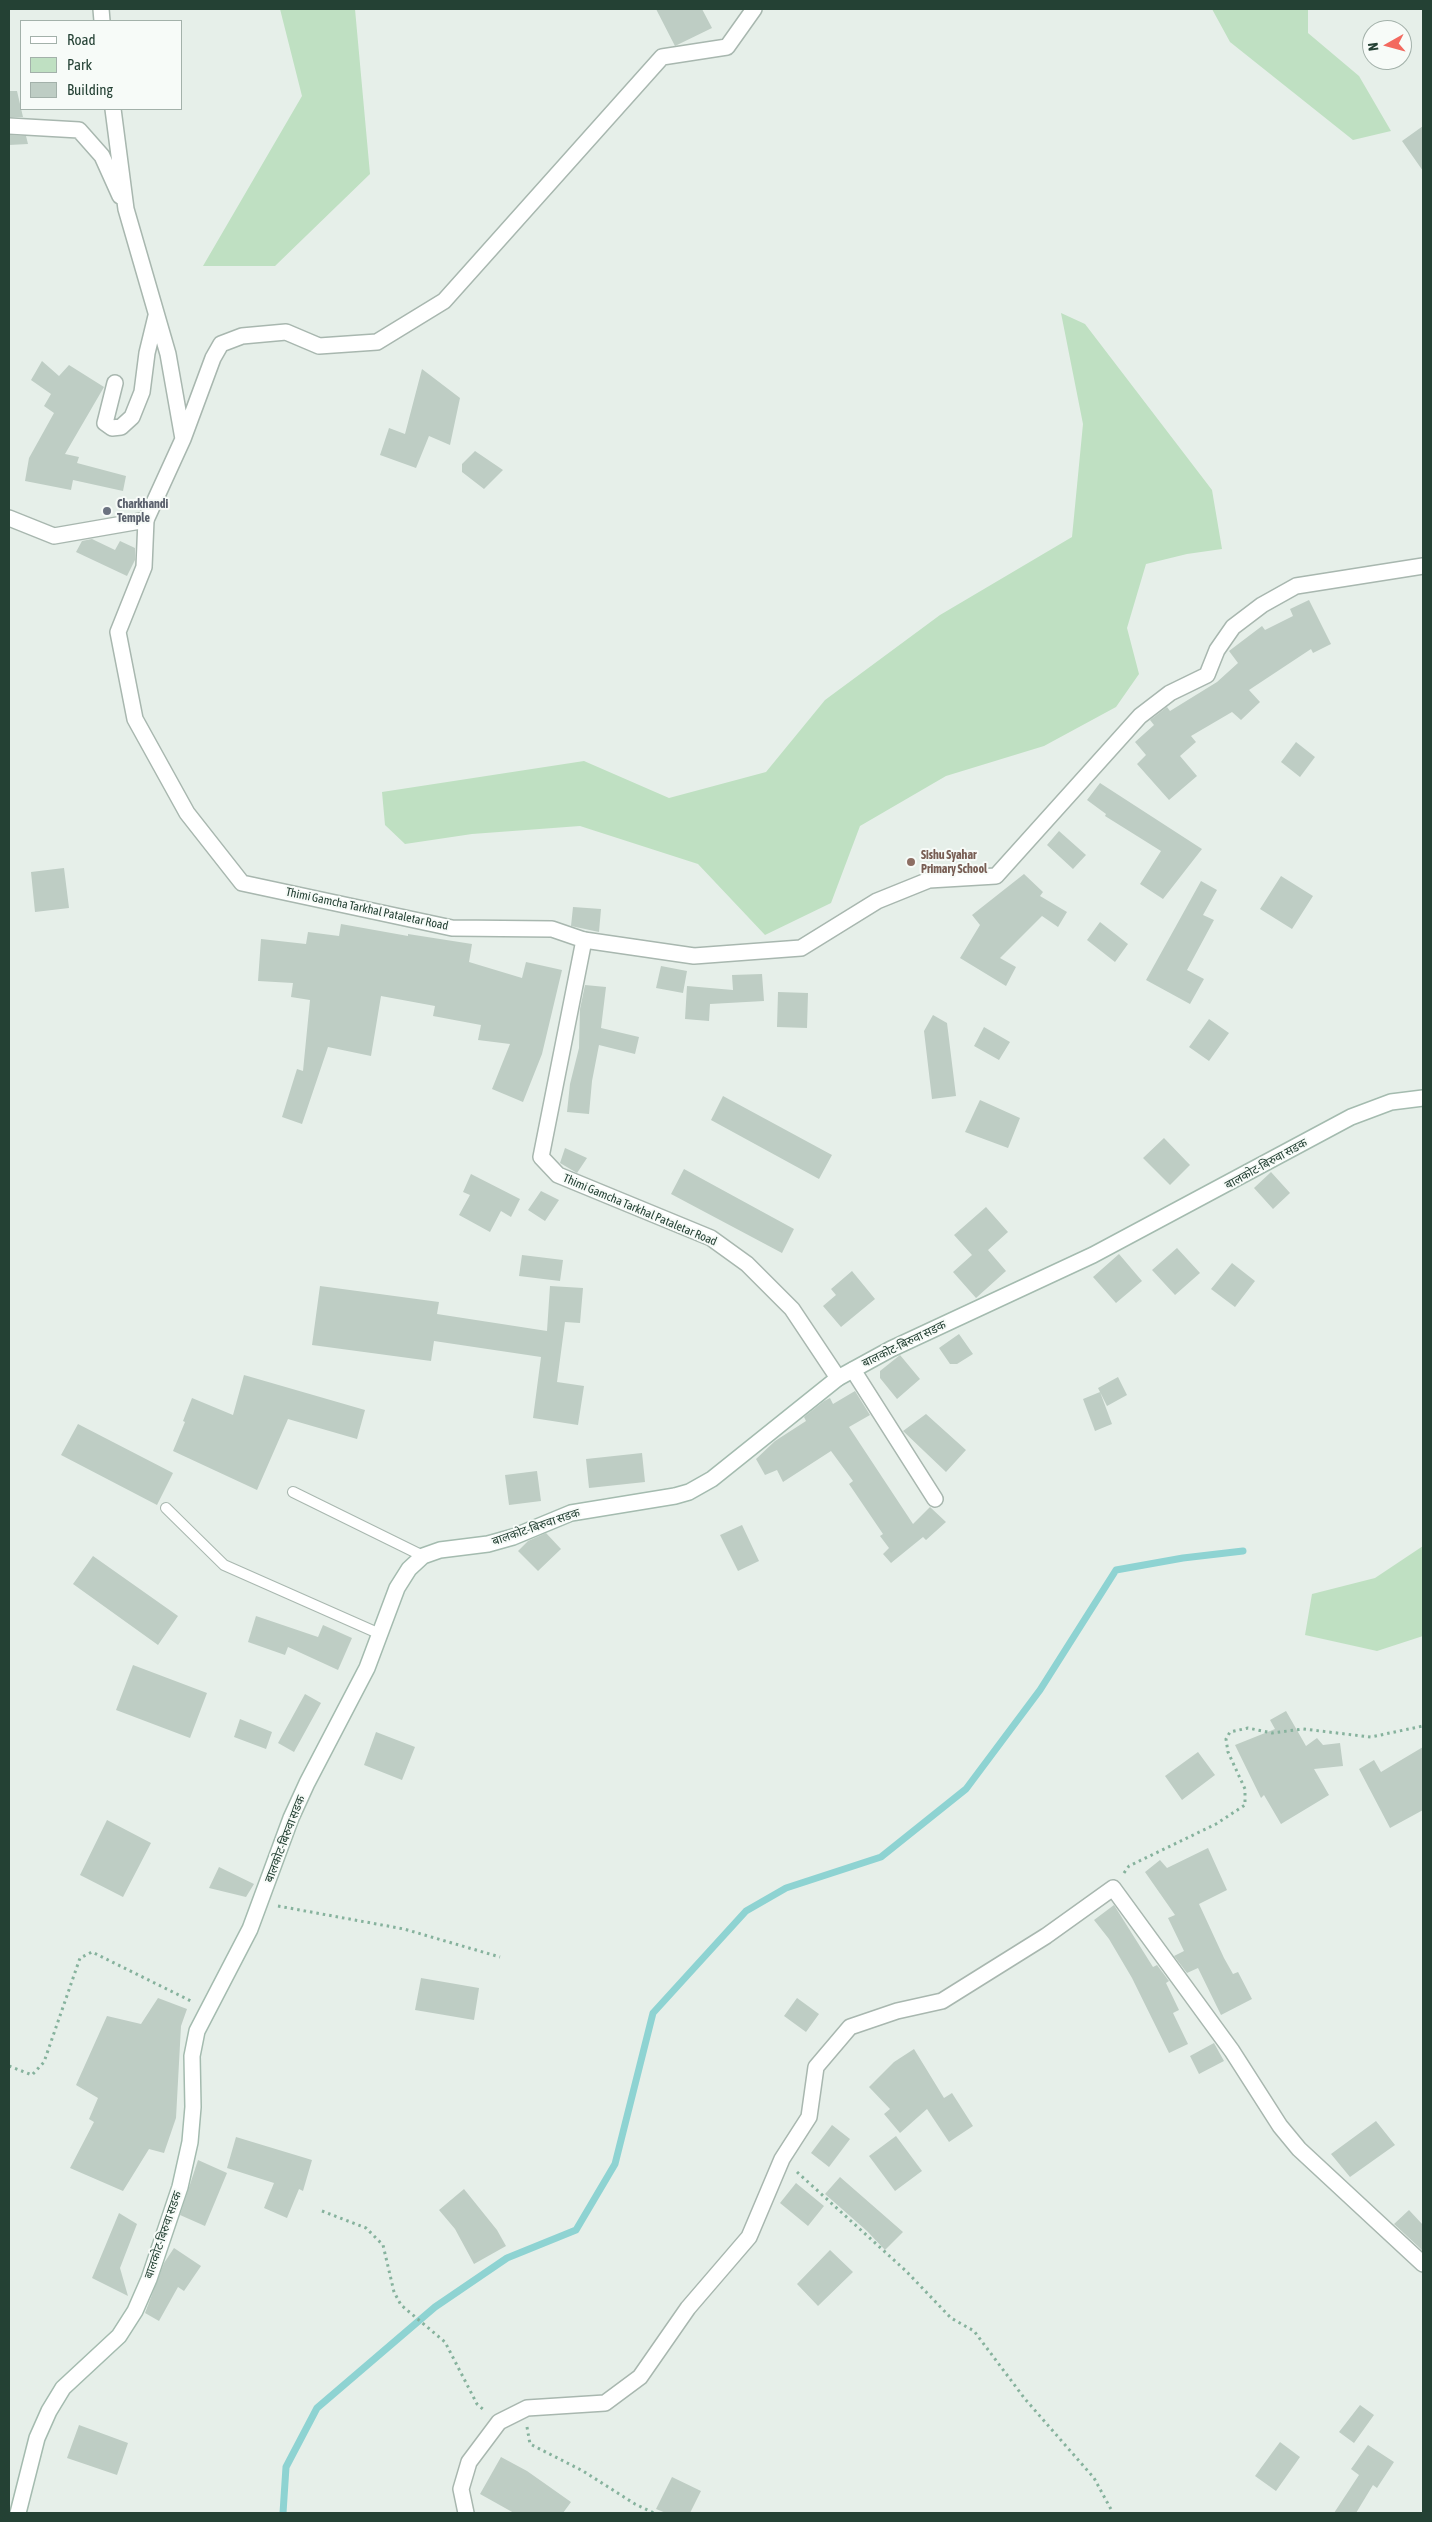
<!DOCTYPE html>
<html>
<head>
<meta charset="utf-8">
<style>
  body { margin:0 }
  #map { position:relative; width:1432px; height:2522px; overflow:hidden; background:#e6efe9; font-family:"Asap Condensed",sans-serif }
  canvas { display:block }
  .frame { position:absolute; inset:0; border:10px solid #244134; pointer-events:none }
  .legend { position:absolute; left:20px; top:20px; width:162px; height:90px; box-sizing:border-box; background:#f7fbf8; border:1px solid #a3b1aa; margin:0; padding:6px 9px; list-style:none; font-size:15px; color:#244134 }
  .legend li { display:flex; align-items:center; gap:10px; height:25px }
  .legend b { width:25px; border:1px solid #a3b1aa }
  .north { position:absolute; left:1362px; top:20px; width:50px; height:50px; box-sizing:border-box; background:#f7fbf8; border:1px solid #a3b1aa; border-radius:50%; rotate:263deg; font-size:14px; font-weight:700; line-height:20px; text-align:center; color:#244134 }
  .north::after { content:''; display:block; margin:auto; width:18px; height:22px; background:#f3695f; clip-path:polygon(50% 0,100% 100%,50% 72%,0 100%) }
</style>
</head>
<body>
<div id="map">
<canvas width="1432" height="2522"></canvas>
<div class="frame"></div>
<ul class="legend">
<li><b style="height:6px;background:#fff"></b>Road</li>
<li><b style="height:14px;background:#bfe0c2"></b>Park</li>
<li><b style="height:14px;background:#becdc4"></b>Building</li>
</ul>
<div class="north">N</div>
</div>
<script>
const context = document.querySelector('canvas').getContext('2d');
context.lineJoin = 'round';
function fillPath(path, color) { context.fillStyle = color; context.fill(path, 'evenodd'); }
const shape = rows => new Path2D(rows.map(r => 'M' + r).join(''));
function strokePath(path, color, width, dash) { context.strokeStyle = color; context.lineWidth = width; context.lineCap = dash ? 'butt' : 'round'; context.setLineDash(dash || []); context.stroke(path); }
function label(font, color, halo, rows, align = 'center') {
  context.font = font + ' "Asap Condensed","Noto Sans Devanagari",sans-serif'; context.lineWidth = 4; context.setLineDash([]); context.textBaseline = 'middle'; context.strokeStyle = halo; context.fillStyle = color; for (const [text, x, y, turn = 0] of rows) {
    context.save(); context.translate(x, y); context.rotate((+turn || 0) * Math.PI / 180); context.textAlign = isNaN(turn) ? turn : align; if (halo) context.strokeText(text, 0, 0); context.fillText(text, 0, 0); context.restore();
  }
}
fillPath(shape([
  [280,9,355,9,370,174,275,266,203,266,302,96],
  [1212,9,1308,9,1308,33,1359,76,1391,131,1353,140,1230,42],
  [1061,313,1085,324,1212,490,1222,549,1187,554,1146,564,1127,628,1139,674,1116,707,1044,746,946,776,860,826,831,903,765,935,698,864,580,826,472,834,405,844,385,825,382,792,584,761,669,798,766,772,825,700,940,615,1072,537,1083,424],
  [1423,1546,1423,1636,1377,1651,1305,1635,1312,1594,1375,1578]
]), '#bfe0c2');
strokePath(shape([
  [283,2513,286,2467,317,2408,435,2307,507,2258,576,2230,615,2164,653,2013,746,1911,786,1888,881,1857,966,1789,1040,1690,1116,1570,1183,1558,1243,1551]
]), '#8ed3d2', 7);
fillPath(shape([
  [656,9,702,9,712,28,675,46],
  [9,91,17,91,23,117,9,117],
  [1423,126,1423,171,1402,141],
  [9,135,26,136,28,144,9,145],
  [42,361,59,376,69,365,104,387,65,454,79,457,77,463,126,476,123,491,73,480,71,490,25,481,29,458,54,413,44,406,51,394,31,380],
  [422,369,460,398,450,445,429,436,416,468,380,455,389,428,405,434],
  [475,451,503,470,484,489,462,472,462,464],
  [92,539,115,550,120,541,135,548,135,560,127,576,76,552,82,541],
  [1309,600,1331,644,1313,653,1311,649,1249,690,1260,702,1241,720,1232,712,1191,736,1196,742,1180,756,1197,776,1169,800,1137,764,1146,755,1135,742,1154,725,1150,720,1167,707,1170,711,1217,682,1238,663,1229,651,1262,626,1265,630,1293,616,1290,609],
  [1296,742,1315,757,1300,777,1281,762],
  [1100,783,1202,849,1163,899,1140,884,1161,851,1105,816,1106,814,1087,800],
  [1059,831,1086,855,1073,869,1047,845],
  [64,868,69,908,35,912,31,872],
  [1024,874,1043,892,1040,896,1067,912,1058,927,1042,916,1000,958,1016,967,1006,986,960,958,980,925,972,915],
  [1281,876,1313,896,1292,929,1260,909],
  [1201,881,1217,890,1203,915,1214,920,1187,970,1204,979,1190,1004,1146,980],
  [573,907,601,909,599,932,571,926],
  [1100,922,1128,944,1115,962,1087,940],
  [341,924,408,936,408,934,472,944,469,962,522,978,526,962,562,970,542,1054,523,1102,492,1089,510,1044,478,1040,481,1025,433,1016,435,1006,381,996,371,1056,328,1047,302,1124,282,1117,297,1069,303,1071,310,1000,291,997,293,983,258,981,261,939,306,944,308,932,339,936],
  [661,966,687,971,683,993,656,988],
  [762,974,764,1001,710,1004,709,1021,685,1019,687,986,733,990,732,975],
  [585,985,606,987,601,1028,639,1037,635,1054,599,1045,592,1081,589,1114,567,1112,570,1084,579,1048,580,1009],
  [778,992,808,993,807,1028,777,1027],
  [933,1015,947,1023,956,1096,932,1099,924,1031],
  [1209,1019,1229,1033,1209,1061,1189,1047],
  [984,1027,1010,1042,999,1060,974,1046],
  [723,1096,832,1155,819,1179,711,1120],
  [980,1100,1020,1118,1008,1148,965,1132],
  [1164,1138,1190,1165,1170,1185,1143,1158],
  [565,1148,587,1158,577,1173,560,1163],
  [684,1169,794,1229,782,1253,671,1194],
  [1271,1172,1290,1193,1273,1209,1254,1188],
  [471,1174,520,1199,511,1217,501,1211,490,1232,459,1215,470,1195,463,1192],
  [541,1191,559,1200,545,1221,528,1210],
  [986,1207,1008,1232,988,1250,1006,1271,976,1298,953,1272,972,1255,954,1235],
  [1177,1248,1200,1273,1175,1295,1152,1270],
  [1119,1254,1142,1281,1116,1303,1093,1277],
  [522,1255,563,1260,560,1281,519,1276],
  [1232,1263,1255,1281,1235,1307,1211,1289],
  [852,1271,875,1299,841,1327,823,1306,836,1295,831,1289],
  [320,1286,439,1302,437,1314,547,1331,550,1286,583,1288,580,1323,565,1322,557,1382,584,1386,578,1425,533,1418,541,1357,434,1341,431,1361,312,1345],
  [959,1334,973,1354,957,1364,950,1364,939,1348],
  [900,1355,920,1379,897,1399,880,1378,880,1371],
  [244,1375,365,1410,357,1439,288,1419,257,1490,173,1451,185,1422,183,1421,192,1398,233,1415],
  [1118,1377,1127,1395,1107,1406,1098,1388],
  [855,1391,870,1415,849,1427,913,1524,930,1507,946,1522,926,1540,923,1537,891,1563,883,1554,889,1548,880,1536,883,1534,849,1484,853,1481,831,1451,783,1482,777,1470,765,1475,756,1459,775,1441,806,1421,804,1417,824,1401,830,1398,833,1404],
  [1100,1392,1112,1424,1095,1431,1083,1399],
  [926,1414,966,1450,946,1472,903,1431],
  [78,1424,173,1473,157,1505,61,1455],
  [642,1453,645,1482,589,1488,586,1459],
  [537,1471,541,1501,509,1505,505,1475],
  [742,1525,759,1561,738,1571,720,1535],
  [546,1533,561,1549,538,1571,518,1551,528,1541],
  [93,1556,178,1616,158,1645,73,1584],
  [256,1616,318,1637,323,1625,352,1638,338,1670,288,1647,285,1655,248,1642],
  [133,1665,207,1693,190,1738,116,1710],
  [305,1694,321,1703,294,1752,278,1743],
  [1286,1711,1306,1746,1317,1738,1323,1745,1340,1743,1343,1766,1314,1769,1329,1795,1281,1824,1264,1795,1261,1798,1235,1745,1275,1729,1270,1720],
  [240,1719,272,1732,266,1749,234,1737],
  [376,1732,415,1747,402,1780,364,1765],
  [1423,1747,1423,1810,1390,1828,1359,1769,1374,1760,1381,1772],
  [1198,1752,1215,1775,1182,1800,1165,1776],
  [107,1820,151,1843,123,1897,80,1875],
  [1208,1848,1227,1890,1199,1904,1224,1958,1233,1974,1238,1972,1252,1999,1221,2015,1198,1968,1187,1973,1174,1956,1184,1951,1168,1918,1175,1915,1145,1872,1160,1860,1167,1868],
  [219,1867,254,1884,246,1897,209,1888],
  [1114,1905,1153,1967,1157,1965,1169,1981,1166,1983,1179,2010,1173,2013,1188,2044,1169,2053,1132,1978,1109,1939,1094,1920],
  [421,1978,479,1988,474,2020,415,2010],
  [158,1998,187,2009,181,2026,176,2118,164,2153,149,2149,123,2191,70,2168,94,2122,89,2119,98,2098,76,2085,107,2016,141,2024],
  [797,1998,819,2014,806,2032,784,2016],
  [1214,2043,1224,2061,1199,2074,1190,2056],
  [914,2049,944,2098,952,2093,973,2126,949,2142,927,2109,900,2133,884,2114,890,2109,869,2087,894,2062],
  [1376,2121,1395,2145,1350,2177,1331,2154],
  [832,2125,850,2139,829,2167,811,2153],
  [896,2136,922,2171,895,2191,869,2156],
  [236,2137,312,2160,303,2191,299,2189,287,2218,264,2208,274,2183,227,2168],
  [198,2160,227,2173,205,2226,180,2215],
  [840,2177,903,2232,885,2250,867,2231,825,2194],
  [796,2183,824,2206,808,2226,780,2203],
  [464,2189,497,2230,506,2246,474,2264,455,2229,439,2210],
  [1409,2210,1423,2225,1423,2251,1394,2224],
  [119,2213,137,2224,120,2268,128,2296,92,2278],
  [174,2248,201,2266,184,2291,178,2287,159,2321,145,2313,164,2263],
  [830,2250,853,2272,818,2306,797,2284],
  [1360,2405,1374,2415,1354,2443,1339,2432],
  [79,2425,128,2443,117,2475,67,2458],
  [1280,2442,1300,2457,1276,2491,1255,2476],
  [1368,2445,1394,2462,1377,2488,1373,2485,1356,2513,1334,2513,1359,2475,1351,2469],
  [501,2457,527,2471,571,2502,563,2513,514,2513,480,2494],
  [672,2477,701,2491,690,2513,666,2513,656,2509]
]), '#becdc4');
const service = shape([
  [293,1492,423,1556],
  [166,1508,224,1565,380,1634]
]);
const minor = shape([
  [101,9,102,21],
  [113,109,126,209,168,354,183,439,146,520],
  [9,126,79,130,102,156,120,196],
  [115,383,105,423,112,428,121,427,132,417,142,392,147,353,156,316],
  [183,439,213,358,221,344,242,336,286,332,319,346,377,342,444,301,662,57,727,47,754,9],
  [584,940,694,956,801,948,877,901,929,880,996,876,1140,716,1170,693,1207,675,1217,650,1233,627,1262,605,1296,586,1423,566],
  [853,1370,935,1499],
  [466,2513,461,2489,469,2462,499,2422,527,2408,605,2403,640,2377,688,2308,749,2237,782,2159,809,2117,816,2067,850,2027,897,2011,942,2001,1046,1936,1113,1888,1232,2051,1280,2126,1299,2149,1423,2264]
]);
const tertiary = shape([
  [9,518,54,536,146,520,144,567,118,632,135,719,187,813,242,883,452,928,552,929,584,940,541,1157,558,1175,711,1238,747,1264,792,1309,838,1378]
]);
const secondary = shape([
  [18,2513,37,2438,49,2411,63,2388,119,2336,135,2311,149,2279,180,2187,190,2142,193,2107,192,2056,197,2031,250,1929,291,1818,307,1783,367,1668,397,1588,409,1569,423,1556,440,1550,488,1544,513,1537,571,1513,675,1496,689,1492,712,1479,838,1378,891,1349,1093,1255,1351,1117,1391,1102,1423,1098]
]);
strokePath(service, '#a8b7af', 12);
strokePath(minor, '#a8b7af', 18);
strokePath(tertiary, '#a8b7af', 18);
strokePath(secondary, '#a4bbaf', 18);
strokePath(shape([
  [1124,1873,1129,1866,1216,1824,1245,1805,1245,1789,1228,1752,1226,1739,1230,1732,1248,1728,1272,1733,1303,1729,1371,1737,1423,1726],
  [278,1906,404,1929,500,1957],
  [9,2066,32,2075,44,2062,80,1958,92,1952,193,2002],
  [797,2172,906,2271,951,2318,974,2331,1025,2399,1094,2478,1113,2513],
  [322,2211,366,2228,383,2245,394,2292,401,2305,445,2342,477,2404,485,2411],
  [527,2427,530,2444,583,2471,635,2504,654,2513]
]), '#86b29d', 3, [2.5, 4]);
strokePath(service, '#fff', 10);
strokePath(minor, '#fff', 15);
strokePath(tertiary, '#fff', 15);
strokePath(secondary, '#fff', 15);
for (const [x, y, r, color] of [
  [107,511,5,"#6b7280"],
  [911,862,5,"#8d6e63"]
]) { const dot = new Path2D(); dot.arc(x, y, r, 0, 2 * Math.PI); context.fillStyle = color; context.fill(dot); strokePath(dot, '#f7fbf8', 2); }
label('bold 12px', '#5b616d', '#f7fbf8', [
  ["Charkhandi",117,504],
  ["Temple",117,518]
], 'left');
label('bold 12px', '#785e54', '#f7fbf8', [
  ["Sishu Syahar",921,855],
  ["Primary School",921,869]
], 'left');
label('12px', '#244134', '#f7fbf8', [
  ["Thimi Gamcha Tarkhal Pataletar Road",367,909,12],
  ["बालकोट-बिरुवा सडक",1266,1164,-29],
  ["Thimi Gamcha Tarkhal Pataletar Road",640,1210,23],
  ["बालकोट-बिरुवा सडक",904,1344,-26],
  ["बालकोट-बिरुवा सडक",536,1527,-19],
  ["बालकोट-बिरुवा सडक",285,1839,-69],
  ["बालकोट-बिरुवा सडक",163,2235,-71]
]);
</script>
</body>
</html>
